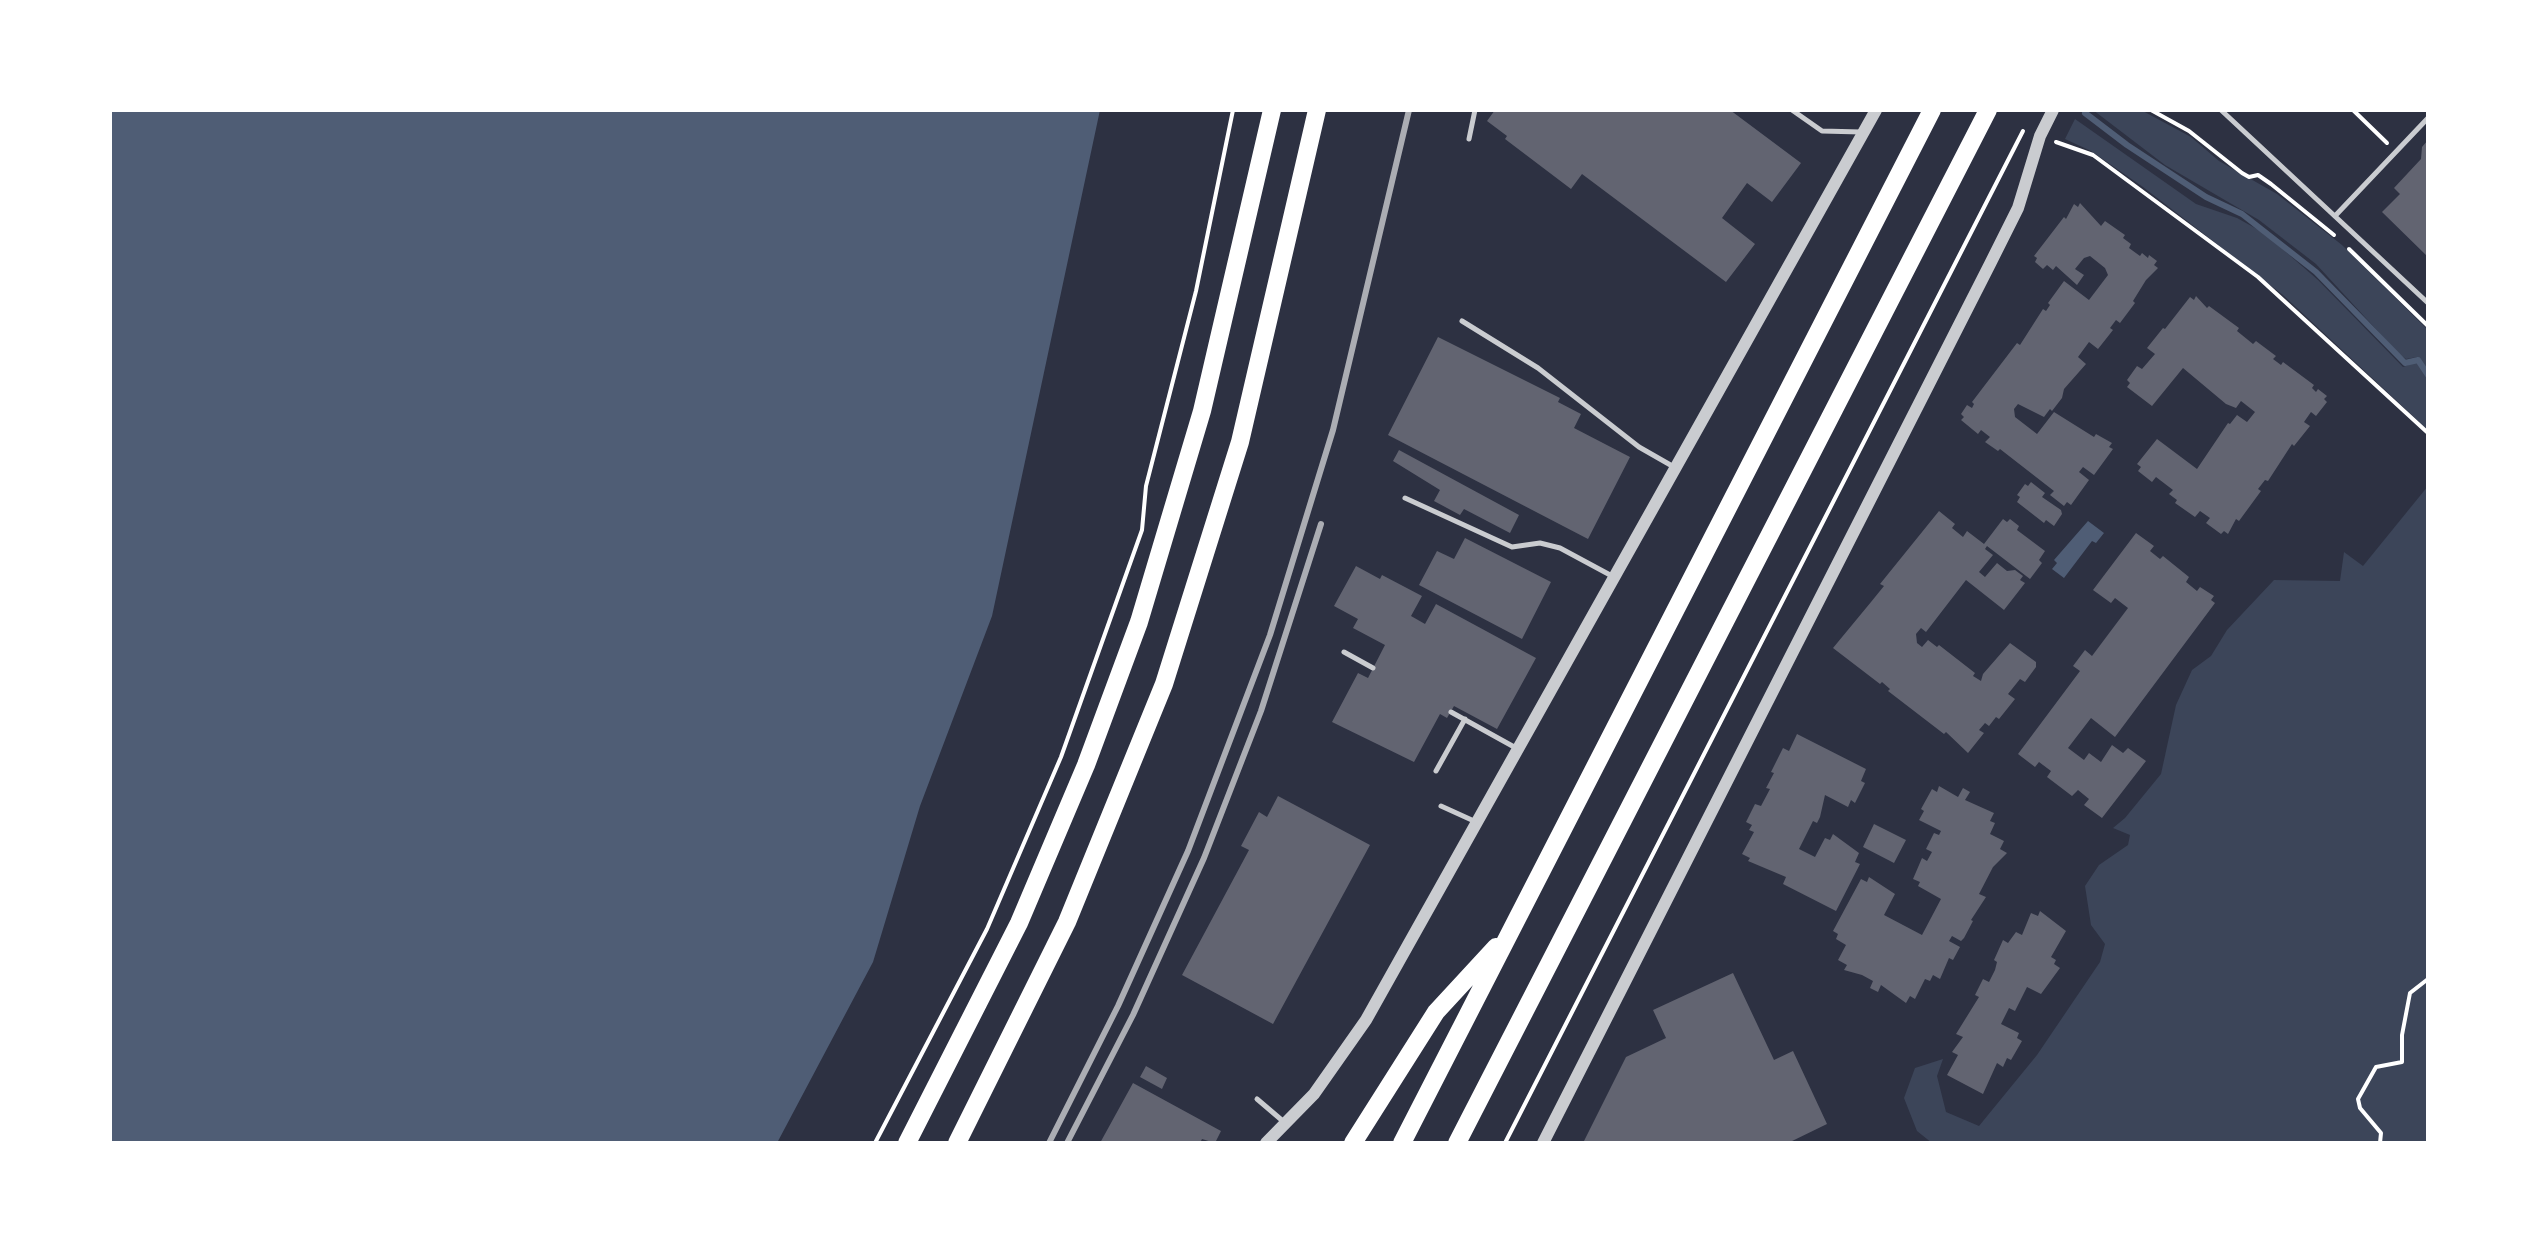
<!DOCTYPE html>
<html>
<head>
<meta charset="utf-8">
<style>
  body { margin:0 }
  #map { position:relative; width:2538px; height:1253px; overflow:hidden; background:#2d3142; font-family:Ubuntu,sans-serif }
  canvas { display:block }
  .frame { position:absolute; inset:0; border:112px solid #fff; pointer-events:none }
</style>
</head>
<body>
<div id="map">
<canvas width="2538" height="1253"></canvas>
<div class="frame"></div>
</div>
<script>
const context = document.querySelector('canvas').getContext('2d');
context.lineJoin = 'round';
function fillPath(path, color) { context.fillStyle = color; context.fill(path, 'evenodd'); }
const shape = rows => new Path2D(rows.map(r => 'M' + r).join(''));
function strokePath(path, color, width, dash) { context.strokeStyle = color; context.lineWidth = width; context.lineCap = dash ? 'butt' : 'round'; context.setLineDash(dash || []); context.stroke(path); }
fillPath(shape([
  [2093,110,2141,110,2191,137,2219,161,2277,194,2342,245,2428,330,2428,430,2283,295,2143,187,2091,151,2065,139,2075,119,2196,204,2237,218,2264,233,2318,280,2403,367,2419,361,2417,357,2406,359,2398,353,2316,264,2259,220,2165,165],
  [2428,486,2428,1143,1932,1143,1917,1131,1904,1098,1915,1068,1943,1059,1937,1076,1946,1112,1979,1126,2037,1055,2100,962,2105,944,2091,925,2085,886,2099,865,2128,845,2130,835,2113,828,2125,818,2161,774,2176,705,2192,670,2211,656,2227,630,2274,580,2340,581,2344,552,2363,566]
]), '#3c4559');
fillPath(shape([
  [110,110,1100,110,992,616,920,806,873,962,777,1143,110,1143],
  [2088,521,2104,533,2096,543,2092,541,2064,578,2052,569,2057,563,2054,560]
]), '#4f5d75');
strokePath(shape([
  [2085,113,2127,145,2206,197,2242,214,2316,272,2405,363,2418,360,2428,375]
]), '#4f5d75', 6);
fillPath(shape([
  [1495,110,1730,110,1801,163,1772,202,1747,183,1722,218,1755,244,1726,282,1582,174,1571,189,1505,139,1507,136,1487,121],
  [2428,140,2428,257,2382,212,2400,194,2394,188,2421,159,2422,147],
  [2080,203,2101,226,2105,221,2125,235,2123,238,2131,244,2129,248,2140,256,2142,253,2148,258,2149,255,2157,261,2154,265,2158,268,2146,280,2133,301,2135,303,2120,323,2116,320,2110,328,2113,330,2098,349,2089,342,2078,357,2086,364,2064,389,2062,398,2052,411,2050,409,2044,417,2018,404,2014,409,2015,417,2037,434,2054,412,2094,437,2096,434,2112,443,2109,447,2113,449,2094,475,2083,467,2079,472,2089,480,2071,505,2067,502,2064,506,2050,495,2054,491,2000,449,1998,451,1985,442,1990,437,1981,430,1978,434,1961,420,1964,417,1961,414,1967,405,1972,408,1974,404,1972,402,2017,343,2020,345,2043,309,2046,311,2050,305,2048,303,2064,281,2089,300,2108,275,2105,268,2090,256,2084,258,2075,269,2084,275,2077,285,2056,266,2053,270,2047,265,2043,269,2035,262,2037,258,2034,256,2064,217,2066,219,2074,204,2078,207],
  [2196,296,2207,308,2209,306,2239,328,2237,331,2253,344,2256,341,2276,356,2273,359,2281,365,2283,362,2314,385,2312,388,2316,392,2318,389,2327,396,2324,399,2327,402,2316,416,2311,412,2304,422,2310,426,2294,446,2292,444,2268,481,2265,480,2258,489,2261,491,2239,521,2236,519,2228,534,2224,531,2221,534,2206,523,2210,518,2200,511,2195,517,2175,503,2177,500,2169,494,2173,490,2156,477,2152,482,2138,471,2141,467,2137,464,2157,439,2197,469,2228,423,2230,424,2237,415,2247,422,2255,412,2241,401,2236,408,2226,404,2183,368,2152,406,2127,387,2130,383,2127,380,2137,366,2142,369,2155,354,2147,348,2163,328,2165,329,2190,297,2194,300],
  [1438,337,1560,398,1558,402,1581,414,1574,428,1630,457,1588,539,1388,435],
  [1399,450,1519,515,1510,533,1464,509,1460,515,1434,501,1440,490,1393,461],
  [2031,482,2045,493,2042,497,2061,510,2062,514,2054,526,2046,520,2044,523,2017,502,2020,497,2017,495,2025,484,2028,486],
  [1939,511,1955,524,1952,528,1963,537,1967,531,1984,544,2003,519,2007,522,2010,519,2019,526,2017,530,2045,551,2039,560,2042,563,2030,579,1987,546,1985,549,1993,555,1979,572,1985,577,1997,563,2007,571,2015,570,2023,576,2020,580,2025,583,2004,610,1966,580,1926,632,1921,628,1916,634,1917,643,1922,647,1928,640,1937,647,1939,645,1975,673,1973,676,1981,681,1983,674,2010,643,2036,662,2036,667,2025,682,2020,679,2008,694,2015,699,1999,719,1996,717,1989,726,1985,723,1979,730,1984,733,1968,753,1946,732,1944,734,1888,691,1890,689,1882,682,1880,684,1833,648,1871,602,1884,586,1880,584],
  [2136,533,2154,546,2150,551,2160,559,2163,556,2189,577,2186,582,2197,591,2200,587,2214,596,2211,600,2215,603,2115,737,2091,718,2068,748,2084,760,2089,753,2101,762,2112,745,2123,753,2128,748,2146,761,2102,818,2084,805,2089,799,2078,790,2072,796,2047,777,2051,771,2039,762,2035,767,2018,754,2080,671,2073,666,2085,650,2092,656,2128,608,2115,598,2111,603,2093,590],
  [1465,538,1551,582,1522,639,1419,585,1437,551,1454,559],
  [1356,566,1380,579,1382,575,1422,596,1411,616,1425,624,1436,604,1536,658,1497,729,1454,706,1447,718,1440,714,1414,762,1332,722,1358,673,1368,678,1385,645,1353,628,1358,619,1334,606],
  [1797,734,1866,769,1861,781,1865,783,1855,803,1851,800,1848,807,1825,795,1820,817,1817,823,1813,821,1799,849,1815,857,1825,838,1830,840,1833,834,1859,853,1855,862,1860,864,1836,911,1783,884,1786,877,1748,861,1750,858,1742,854,1754,832,1749,830,1752,825,1746,822,1755,804,1761,806,1770,789,1766,788,1774,773,1771,772,1783,748,1789,751],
  [1939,786,1958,797,1963,788,1970,792,1965,800,1994,813,1990,821,1995,823,1990,834,2004,841,2000,849,2007,853,1993,867,1979,894,1986,897,1971,920,1973,921,1964,938,1961,941,1952,936,1949,941,1960,947,1953,960,1949,958,1940,979,1933,975,1930,981,1925,979,1915,999,1910,996,1906,1003,1881,985,1878,992,1870,988,1873,981,1862,975,1844,970,1847,965,1838,960,1846,945,1836,939,1838,934,1833,931,1861,879,1867,882,1869,877,1895,894,1884,915,1922,935,1941,899,1918,886,1920,882,1913,879,1922,858,1927,861,1932,852,1926,849,1934,833,1939,835,1941,831,1919,820,1924,811,1921,809,1932,789,1937,792],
  [1278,796,1370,845,1273,1024,1182,975,1249,850,1241,846,1259,812,1267,817],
  [1874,824,1906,840,1894,863,1863,847],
  [2040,911,2066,931,2051,957,2056,960,2054,964,2060,968,2041,994,2027,987,2015,1011,2009,1008,2001,1024,2019,1033,2017,1038,2022,1041,2011,1060,2007,1058,2003,1067,1997,1063,1983,1094,1947,1075,1958,1055,1952,1052,1963,1037,1956,1034,1979,997,1975,995,1983,979,1989,982,1995,970,1997,962,1994,960,2003,940,2008,943,2016,932,2022,935,2031,913,2038,916],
  [1733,973,1774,1060,1793,1051,1827,1124,1788,1143,1583,1143,1626,1057,1666,1038,1653,1010],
  [1146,1066,1167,1078,1162,1089,1140,1077],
  [1133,1083,1221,1131,1215,1143,1202,1139,1200,1143,1100,1143]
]), '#626471');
strokePath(shape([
  [2151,110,2189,131,2242,173,2249,177,2258,175,2271,184,2334,235],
  [2353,110,2387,143],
  [2056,142,2093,155,2258,277,2428,433],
  [2349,249,2428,326],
  [875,1143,987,929,1061,757,1142,530,1146,486,1196,291,1233,110],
  [1505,1143,2023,131],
  [2380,1143,2381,1133,2360,1108,2358,1099,2376,1067,2402,1062,2402,1035,2410,993,2428,979]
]), '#fff', 4);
strokePath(shape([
  [1792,110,1822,131,1861,132],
  [2221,110,2428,303],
  [1469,139,1475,110],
  [2335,216,2428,118],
  [1462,321,1538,368,1639,447,1674,467],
  [1405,498,1512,547,1540,543,1560,548,1612,576],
  [1344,652,1373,668],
  [1451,712,1516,748],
  [1436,771,1465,719],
  [1441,806,1474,821],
  [1257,1099,1284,1122]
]), '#caccd0', 5);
strokePath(shape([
  [1266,1143,1314,1094,1366,1020,1876,110],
  [1543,1143,1990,264,2018,208,2040,136,2053,110]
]), '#caccd0', 12);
strokePath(shape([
  [907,1143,1019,923,1086,765,1139,622,1202,411,1272,110],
  [957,1143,1067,922,1164,684,1240,442,1317,110],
  [1353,1143,1436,1012,1496,947],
  [1402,1143,1932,110],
  [1457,1143,1988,110]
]), '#fff', 18);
strokePath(shape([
  [1049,1143,1118,1006,1188,851,1270,635,1333,430,1409,110],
  [1067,1143,1133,1015,1204,858,1261,711,1321,524]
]), '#abadb3', 6);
</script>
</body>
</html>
